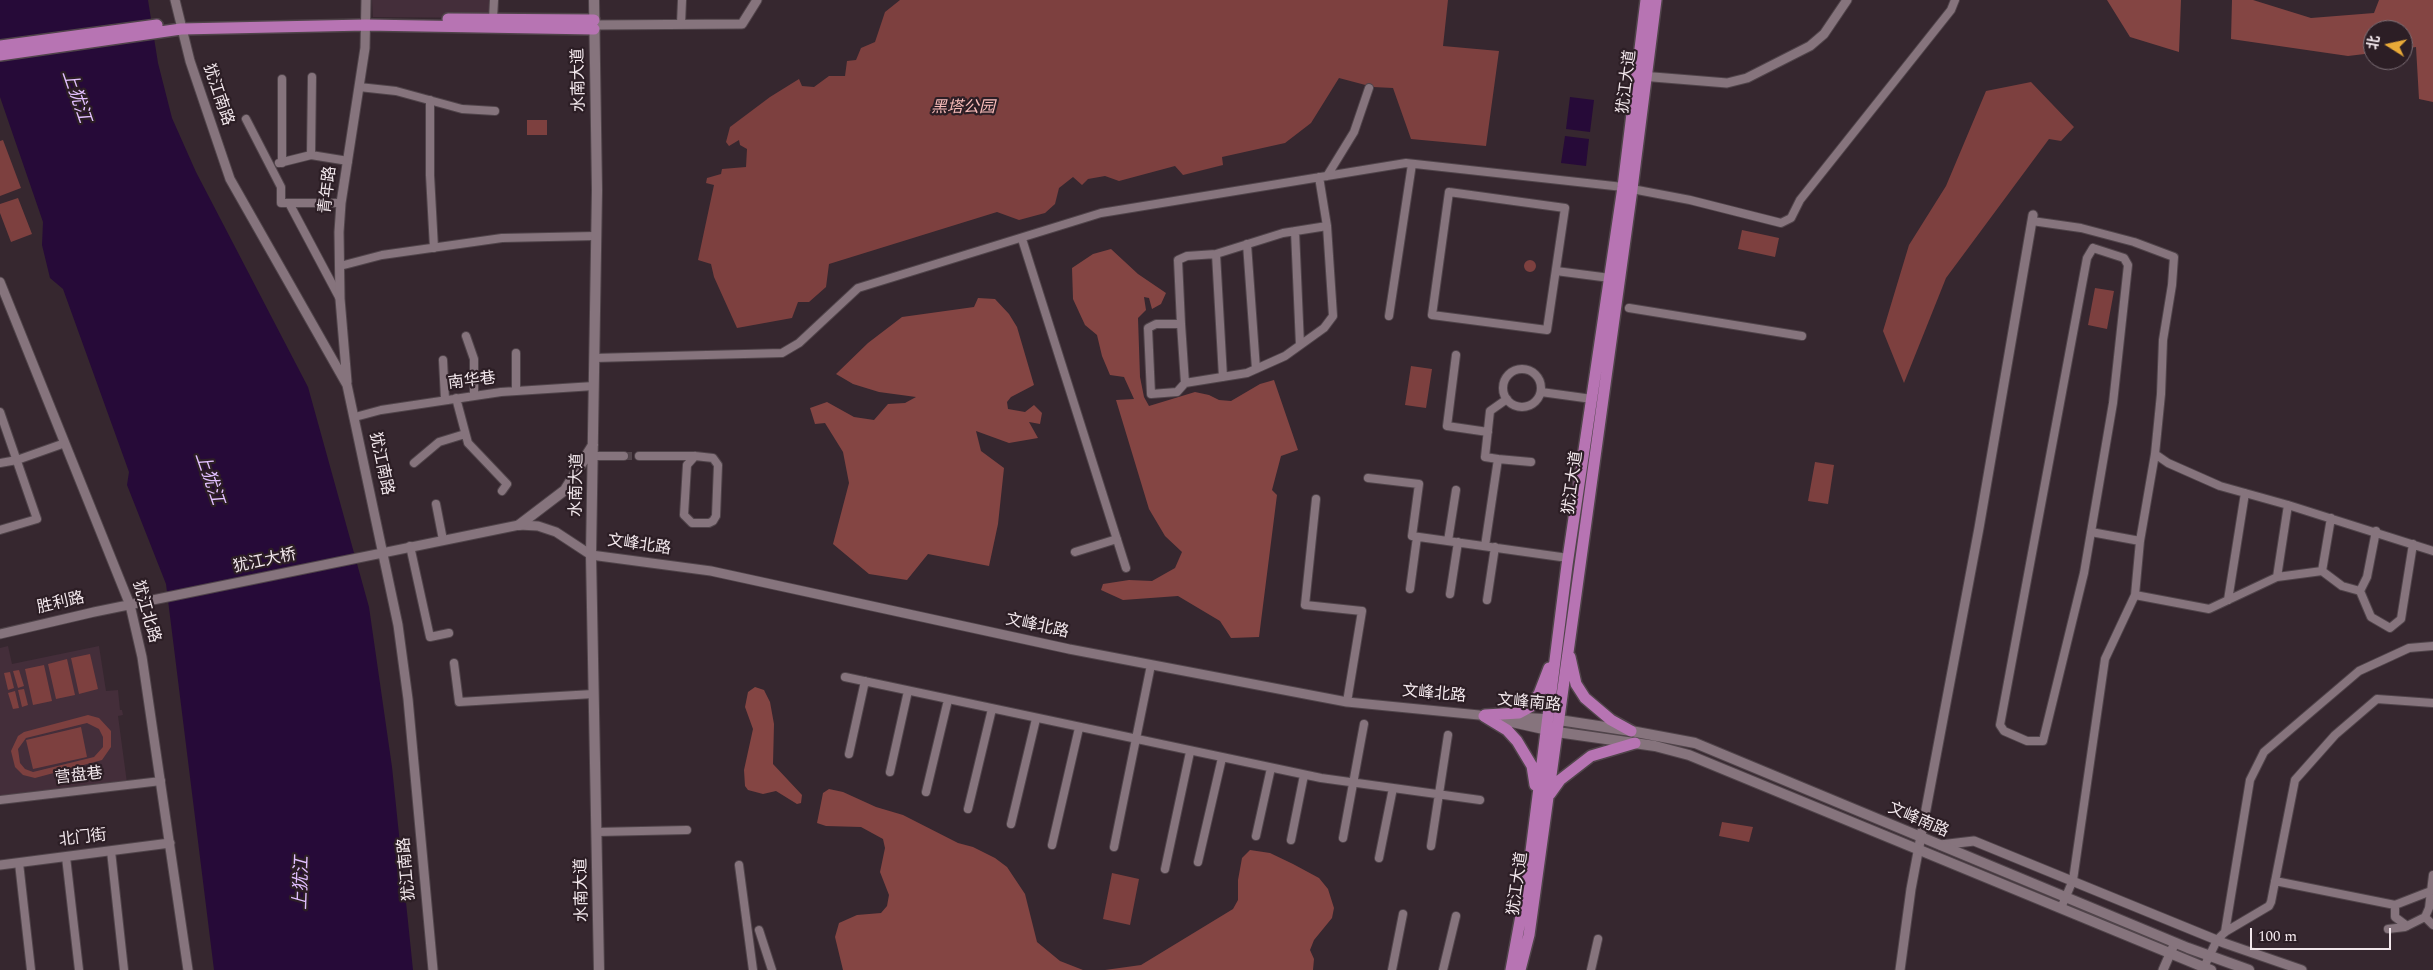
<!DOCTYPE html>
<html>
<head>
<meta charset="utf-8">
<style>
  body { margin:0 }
  #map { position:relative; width:2433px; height:970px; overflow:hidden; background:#36272f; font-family:Spectral,"Noto Sans SC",serif }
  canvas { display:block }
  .north { position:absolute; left:2363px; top:20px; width:50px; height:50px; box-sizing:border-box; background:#2c1e25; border:1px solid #7b6e75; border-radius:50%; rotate:280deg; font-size:14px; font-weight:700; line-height:20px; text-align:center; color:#f2e7ec }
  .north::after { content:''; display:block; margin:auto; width:18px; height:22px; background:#e9aa38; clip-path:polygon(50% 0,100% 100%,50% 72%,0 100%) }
  .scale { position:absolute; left:2250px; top:928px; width:141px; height:22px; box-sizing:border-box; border:2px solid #f2e7ec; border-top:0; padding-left:6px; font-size:15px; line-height:18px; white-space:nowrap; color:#f2e7ec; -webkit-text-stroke:4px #2c1e25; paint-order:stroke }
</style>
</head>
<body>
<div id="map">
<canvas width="2433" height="970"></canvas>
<div class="north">北</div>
<div class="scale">100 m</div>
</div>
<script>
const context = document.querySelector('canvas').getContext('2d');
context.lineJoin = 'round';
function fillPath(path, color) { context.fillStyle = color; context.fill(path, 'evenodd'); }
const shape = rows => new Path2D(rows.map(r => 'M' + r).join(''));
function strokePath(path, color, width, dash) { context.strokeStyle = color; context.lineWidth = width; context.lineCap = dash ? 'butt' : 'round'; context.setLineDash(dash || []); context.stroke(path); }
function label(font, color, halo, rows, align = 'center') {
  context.font = font + ' Spectral,"Noto Sans SC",serif'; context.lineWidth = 4.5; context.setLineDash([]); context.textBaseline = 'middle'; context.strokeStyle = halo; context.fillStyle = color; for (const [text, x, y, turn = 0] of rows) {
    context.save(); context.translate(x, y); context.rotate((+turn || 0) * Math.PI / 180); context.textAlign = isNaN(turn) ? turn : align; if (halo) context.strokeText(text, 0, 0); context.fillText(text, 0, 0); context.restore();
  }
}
fillPath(shape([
  [372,0,499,0,498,18,373,17],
  [8,646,12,664,99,646,106,691,118,690,120,710,122,710,123,715,118,716,127,783,0,798,0,648]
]), '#442e3a');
fillPath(shape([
  [900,0,1448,0,1443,46,1499,51,1486,146,1411,139,1393,88,1373,87,1339,78,1311,123,1285,143,1222,157,1223,165,1183,175,1175,166,1119,181,1105,176,1088,179,1082,185,1073,177,1059,188,1055,204,1045,213,1019,220,997,212,829,264,826,287,809,302,798,302,792,318,737,328,714,277,711,264,698,260,714,185,706,183,707,178,721,174,722,169,746,167,747,149,740,145,739,140,729,146,726,142,730,127,770,97,799,79,802,86,814,87,829,76,845,76,847,61,856,60,861,48,875,42,885,12],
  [2031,82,2074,127,2061,141,2049,139,1946,278,1904,383,1883,331,1909,245,1946,186,1986,91],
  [527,120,547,120,547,135,527,135],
  [3,140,21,188,0,196,0,141],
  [18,198,32,234,11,242,0,213,0,204],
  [1742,230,1779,238,1775,257,1738,249],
  '1524 266a6 6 0 1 1 12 0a6 6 0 1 1-12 0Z',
  [2095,288,2114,291,2107,329,2088,325],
  [1411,366,1432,369,1426,408,1405,405],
  [1815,462,1834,465,1828,504,1808,501],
  [90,654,98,689,79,694,71,658],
  [67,659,75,695,56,699,48,664],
  [44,665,52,701,33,705,25,669],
  [19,670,24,686,18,688,13,671],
  [10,672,14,688,8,690,4,673],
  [24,689,28,705,22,707,18,690],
  [15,691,19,708,13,709,8,693],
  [88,715,99,718,111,731,111,747,102,760,35,778,23,775,15,767,11,751,18,736,24,732],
  [87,723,99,729,103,737,103,747,94,757,33,772,25,769,20,763,18,749,26,738],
  [81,727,87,757,33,769,26,740],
  [1722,822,1753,827,1749,842,1719,836],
  [1112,873,1139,879,1130,925,1103,919]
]), '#7d403f');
fillPath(shape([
  [2107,0,2181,0,2179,52,2130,37],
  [2232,0,2253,0,2311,18,2374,13,2379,0,2433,0,2433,102,2419,99,2416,47,2403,49,2403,30,2373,30,2373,53,2348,56,2231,39],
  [1111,249,1138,274,1166,293,1161,304,1152,309,1149,298,1144,297,1146,310,1138,318,1140,377,1144,397,1149,406,1195,392,1209,395,1219,400,1231,401,1260,384,1274,380,1298,450,1281,456,1272,490,1277,495,1259,637,1231,638,1220,621,1178,596,1123,600,1101,590,1103,584,1129,580,1152,581,1175,568,1182,552,1165,536,1149,509,1116,400,1134,399,1124,377,1110,375,1102,356,1097,335,1085,325,1073,299,1072,268,1093,254],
  [978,298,995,299,1009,314,1017,327,1034,385,1011,397,1007,402,1008,409,1025,412,1034,405,1042,413,1040,424,1029,422,1038,438,1009,443,976,431,981,451,1004,468,998,524,989,566,928,554,907,580,869,574,833,544,849,483,843,452,825,423,815,424,810,408,827,402,854,417,874,420,888,404,905,403,916,397,879,392,853,384,836,374,868,343,902,317,974,307],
  [755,687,764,690,770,702,774,724,773,764,802,795,801,803,797,804,776,791,763,794,748,790,745,786,744,770,753,729,745,707,748,692],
  [829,789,843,792,876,807,903,815,958,843,973,847,995,858,1007,867,1025,894,1037,942,1060,961,1083,970,843,970,835,937,839,923,857,915,881,913,887,906,889,895,880,872,885,848,883,839,861,827,826,826,817,823,823,793],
  [1250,850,1270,853,1293,864,1319,878,1328,889,1334,908,1332,918,1314,940,1310,950,1314,959,1313,970,1105,970,1141,965,1233,909,1238,900,1238,880,1242,858]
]), '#844543');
fillPath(shape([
  [0,0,148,0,158,63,172,118,196,172,308,387,369,607,392,767,413,970,214,970,166,584,127,485,129,472,63,289,50,278,42,245,43,222,0,97],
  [1570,97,1594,100,1590,132,1566,129],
  [1565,136,1589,139,1586,166,1561,163]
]), '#260a38');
strokePath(shape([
  [624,456,639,456]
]), '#52444b', 8, [8, 4]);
const minor = shape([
  [493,19,494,0],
  [681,24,682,0],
  [359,87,396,91,462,109,495,111],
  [430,100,430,175,434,248],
  [246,119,281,187,281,203,289,203,339,297],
  [311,155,312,77],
  [279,163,311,155,348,161],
  [282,163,282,79],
  [1327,176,1354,132,1369,88],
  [1319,177,1327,226,1283,233,1216,254,1187,256,1178,260,1181,324,1156,324,1148,328,1151,394,1177,392,1185,383,1247,373,1285,356,1324,328,1333,316,1327,226],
  [1632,189,1690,200,1781,223,1791,218,1800,200,1951,10,1955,0],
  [1449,192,1565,208,1547,330,1432,315,1449,192],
  [289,203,341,203],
  [2032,221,2081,228,2134,242,2174,257,2172,285,2163,340,2161,394,2155,454,2168,463,2220,486,2288,505,2433,551],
  [1295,231,1300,345],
  [1022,239,1126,568],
  [1247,244,1256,369],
  [2093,248,2124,258,2128,265,2113,403,2084,573,2043,741,2027,741,2004,731,2000,725,2087,258,2093,248],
  [1216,254,1223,377],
  [340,266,382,255,502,238,595,236],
  [1556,271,1610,278],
  [1629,308,1802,336],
  [1389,316,1412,164],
  [1181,324,1185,383],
  [466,336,474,359,474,395],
  [1456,355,1447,426,1488,432],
  [594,358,782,353,799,343,858,288,1101,213,1406,163,1623,187],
  [443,360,445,399],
  '1503 388a19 19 0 1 1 38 0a19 19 0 1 1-38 0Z',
  [516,391,516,353],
  [1541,392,1592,399],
  [456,398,468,443,507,484,502,491],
  [0,412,37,519,0,530],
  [355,417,381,410,501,392,594,386],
  [593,456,624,456],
  [639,456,694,456],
  [695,456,713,458,718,465,716,516,713,521,709,523,692,523,684,515,687,465,695,456],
  [1498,459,1531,462],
  [0,463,17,460,65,443],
  [414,463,439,442,465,434],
  [1368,478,1419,484,1412,536,1568,558],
  [1316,499,1305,605,1362,611,1347,702],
  [436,504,443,540],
  [2091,532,2140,541,2155,454],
  [1448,541,1456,490],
  [410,546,430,637,449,633],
  [1485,546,1498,459,1485,457,1490,411,1507,399],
  [1075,552,1117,539],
  [2322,571,2331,518],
  [2277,577,2288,505],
  [1410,589,1417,537],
  [2360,591,2371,617,2390,628,2401,619,2413,544],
  [1450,594,1458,542],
  [2135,595,2209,609,2277,577,2322,571,2342,586,2360,591,2367,577,2376,531],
  [1487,600,1495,547],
  [2228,600,2245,493],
  [454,663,459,702,593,694],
  [845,677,1321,778,1480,800],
  [849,754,865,681],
  [890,772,908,691],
  [926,792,948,700],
  [0,800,161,781],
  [968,809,992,709],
  [1011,824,1036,719],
  [597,832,687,830],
  [1256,836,1271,768],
  [1343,838,1364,724],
  [1291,840,1304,775],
  [1052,845,1079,728],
  [1431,846,1448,735],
  [1114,847,1151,665],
  [111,851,124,970],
  [66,857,79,970],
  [1379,858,1393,788],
  [1198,862,1222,758],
  [19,863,31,970],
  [739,865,753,970],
  [1165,869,1190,752],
  [2275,881,2395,905,2431,891],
  [2395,905,2395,917,2407,926],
  [2061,908,2073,880,2105,659,2135,595,2140,541],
  [2425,917,2433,925],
  [2388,929,2405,927,2425,917,2429,908,2433,875],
  [759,930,772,970],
  [2225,932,2250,780,2264,752,2359,671,2409,648,2433,646],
  [2204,967,2217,940,2225,932,2269,906,2271,902,2295,780,2335,735,2377,699,2433,703],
  [1392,970,1403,914],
  [1443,970,1456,916],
  [1591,970,1598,939]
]);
const tertiary = shape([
  [175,0,190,61,230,179,347,385,398,625,408,699,433,970],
  [594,25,742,24,757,0],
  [1641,76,1727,83,1747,78,1810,46,1824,34,1847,0],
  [0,282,130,605,142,657,188,970],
  [347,382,340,299,339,232,341,203,365,48,366,0],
  [0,634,94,612,519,525,538,526,556,532,591,555,711,571,1069,649,1347,702,1479,715],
  [1940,845,1974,841,2224,943,2302,970],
  [0,865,170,843],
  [1900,970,1911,889,1979,528,2033,215],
  [2163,970,2173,947]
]);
const secondary = shape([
  [594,0,597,190,591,555,599,970],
  [519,525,565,490,593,445],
  [1490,717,1557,732,1655,746,1689,755,2211,970],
  [1510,717,1559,720,1631,731,1695,743,2188,948,2249,970]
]);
const primary = shape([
  [448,19,594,20],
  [0,46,157,25],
  [0,55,181,29,366,25,594,29],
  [1570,657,1576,684,1585,698,1611,720,1631,731],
  [1485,715,1519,713,1530,707,1539,694,1549,668],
  [1484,716,1507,730,1517,741,1532,766,1535,785],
  [1550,794,1560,780,1591,756,1635,743],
  [1511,970,1527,883,1567,565,1623,187,1646,0],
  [1520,970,1529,935,1557,732,1632,189,1656,0]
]);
strokePath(minor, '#50444a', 10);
strokePath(tertiary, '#50444a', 11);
strokePath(secondary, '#50444a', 12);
strokePath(primary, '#50444a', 14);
strokePath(minor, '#86747d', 8);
strokePath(tertiary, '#86747d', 9);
strokePath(secondary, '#86747d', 10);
strokePath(primary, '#b774b3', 11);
label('16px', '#f2e7ec', '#2c1e25', [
  ["水南大道",580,80,-91],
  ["犹江大道",1628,82,-83],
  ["犹江南路",217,95,71],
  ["青年路",329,190,-83],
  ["南华巷",472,382,-7],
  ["犹江南路",380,464,78],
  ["犹江大道",1574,483,-82],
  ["水南大道",578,485,-89],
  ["文峰北路",639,546,8],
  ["犹江大桥",265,562,-12],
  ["胜利路",61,604,-13],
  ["犹江北路",145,612,74],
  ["文峰北路",1037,627,12],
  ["文峰北路",1434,695,5],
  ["文峰南路",1529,704,5],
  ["营盘巷",79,777,-7],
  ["文峰南路",1918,821,23],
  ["北门街",83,839,-7],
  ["犹江南路",408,869,-95],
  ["犹江大道",1519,884,-82],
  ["水南大道",583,890,-91]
]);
label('italic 16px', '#f8bcb9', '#2c1e25', [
  ["黑塔公园",963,109]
]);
label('italic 18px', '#e1bffe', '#2c1e25', [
  ["上犹江",75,97,71],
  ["上犹江",208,479,71],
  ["上犹江",303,883,-88]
]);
</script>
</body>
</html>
